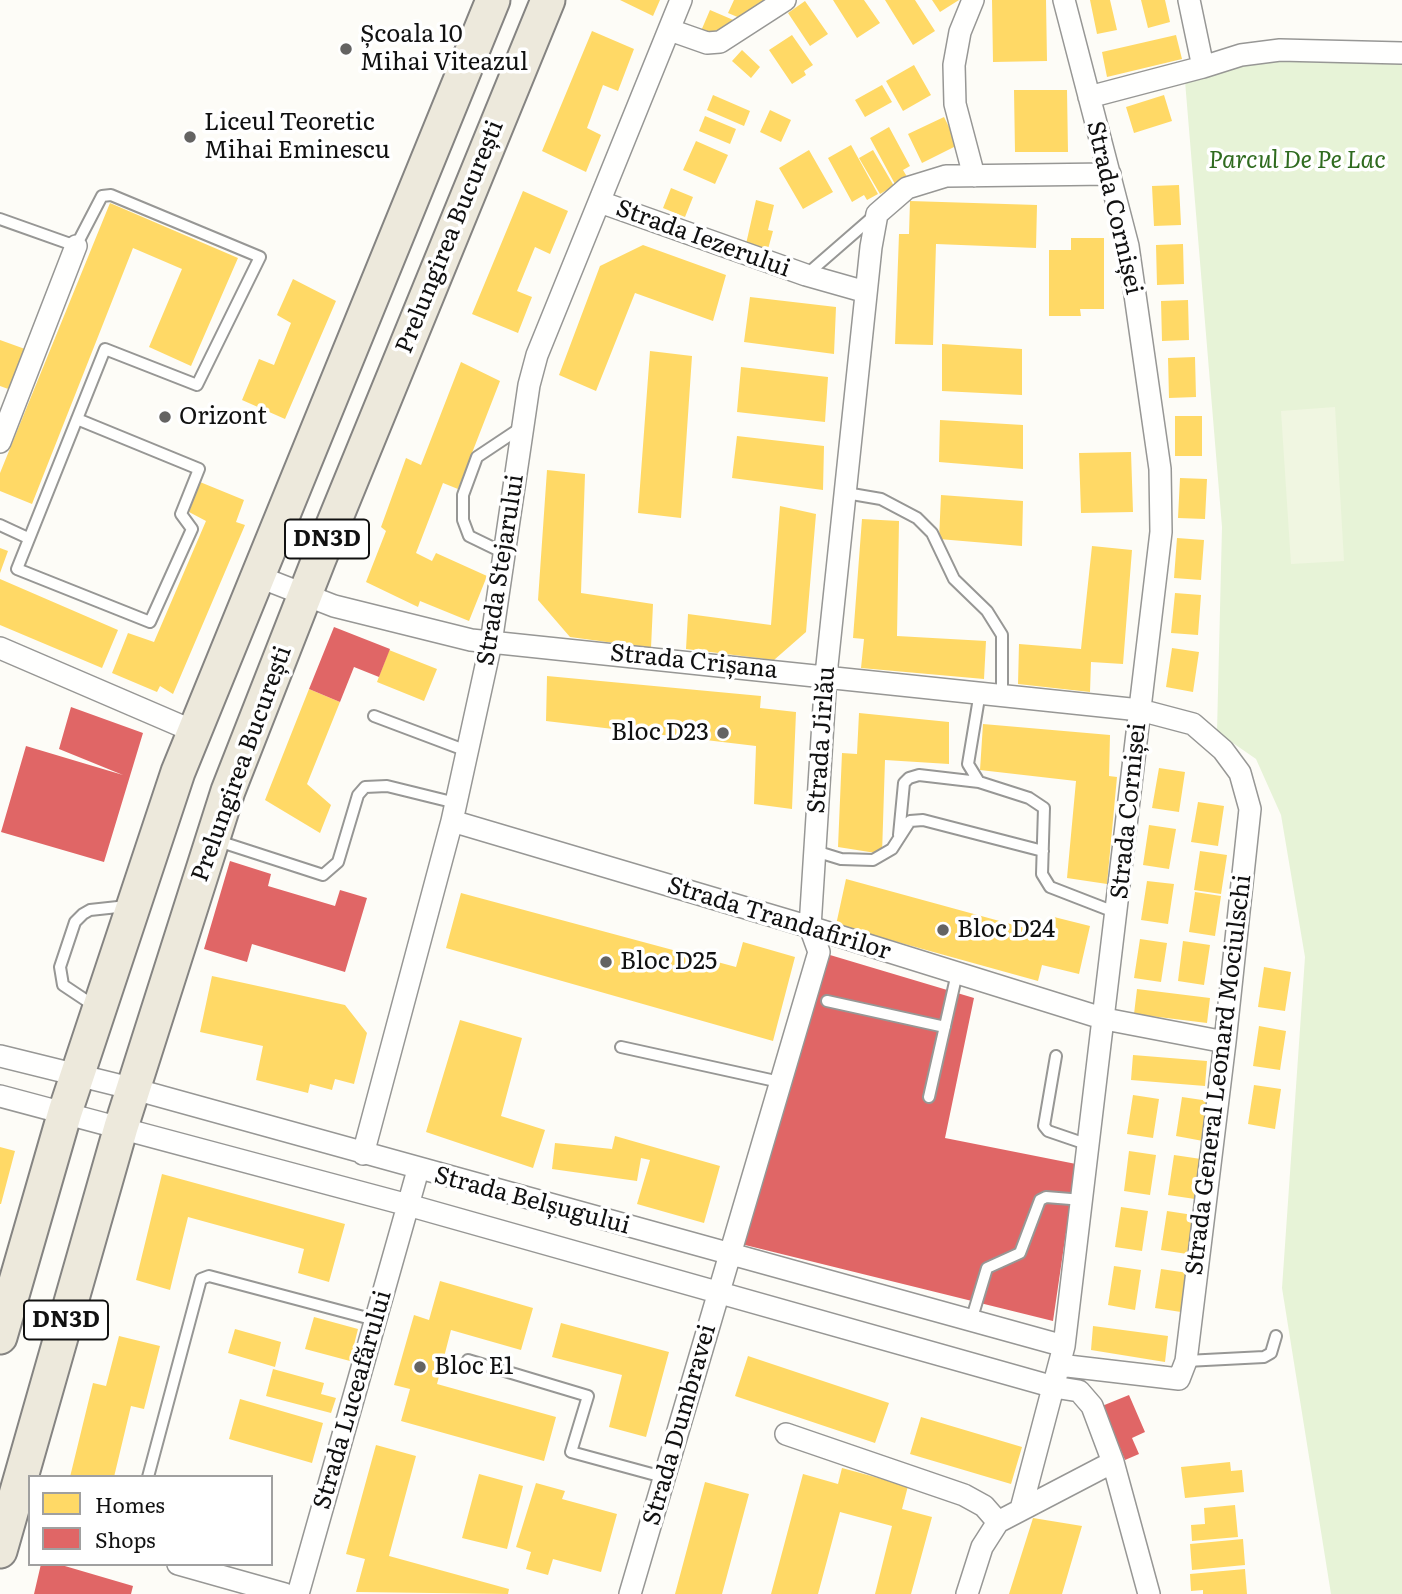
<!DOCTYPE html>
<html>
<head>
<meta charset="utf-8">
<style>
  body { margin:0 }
  #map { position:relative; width:1402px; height:1594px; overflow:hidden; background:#fdfcf7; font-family:Literata,serif }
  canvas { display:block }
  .legend { position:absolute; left:28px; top:1475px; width:245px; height:91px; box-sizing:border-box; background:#fff; border:2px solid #a0a0a0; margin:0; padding:9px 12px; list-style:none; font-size:21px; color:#111 }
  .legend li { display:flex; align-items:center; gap:14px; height:35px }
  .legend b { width:35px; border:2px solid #a0a0a0 }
</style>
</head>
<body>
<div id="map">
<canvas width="1402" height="1594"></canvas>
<ul class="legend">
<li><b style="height:19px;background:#ffd966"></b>Homes</li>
<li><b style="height:19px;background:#e06666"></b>Shops</li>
</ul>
</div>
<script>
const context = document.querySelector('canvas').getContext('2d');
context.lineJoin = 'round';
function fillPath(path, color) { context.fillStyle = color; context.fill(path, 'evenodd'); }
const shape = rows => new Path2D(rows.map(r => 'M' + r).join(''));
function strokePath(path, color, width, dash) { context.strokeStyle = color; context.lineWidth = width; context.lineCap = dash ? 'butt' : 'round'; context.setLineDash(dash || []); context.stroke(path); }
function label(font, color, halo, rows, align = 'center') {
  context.font = font + ' Literata,serif'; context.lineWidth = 7; context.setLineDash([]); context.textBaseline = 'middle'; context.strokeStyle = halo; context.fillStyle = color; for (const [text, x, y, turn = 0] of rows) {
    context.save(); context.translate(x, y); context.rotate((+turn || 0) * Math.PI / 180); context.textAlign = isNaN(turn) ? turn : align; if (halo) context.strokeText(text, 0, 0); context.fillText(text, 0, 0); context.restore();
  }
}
fillPath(shape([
  [1281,57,1402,61,1402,1594,1331,1594,1282,1288,1305,957,1281,815,1256,759,1217,732,1222,527,1185,81,1242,61]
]), '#e7f3d7');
fillPath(shape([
  [1335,407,1344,561,1291,564,1281,411]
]), '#f0f6e1');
fillPath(shape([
  [620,0,660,0,653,16],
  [734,0,767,0,747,21,728,13],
  [833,0,864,0,880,23,857,38],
  [885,0,915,0,935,31,913,45],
  [932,0,959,0,940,12],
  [992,0,1046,0,1047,61,993,62],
  [1090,0,1110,0,1117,30,1097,34],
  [1141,0,1165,0,1170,22,1148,28],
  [805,1,828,34,810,46,788,13],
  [710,10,738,22,722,33,716,30,714,36,701,31],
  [592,31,634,49,618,91,603,85,587,128,601,135,586,172,542,151],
  [792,35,813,65,804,71,806,75,792,84,769,50],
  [1176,35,1182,59,1107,77,1102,52],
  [742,50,760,67,751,78,732,61],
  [914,65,931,95,903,111,886,81],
  [882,85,892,102,865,117,855,100],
  [1014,90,1067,90,1068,152,1015,152],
  [713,95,750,111,744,126,707,110],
  [1164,95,1172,121,1134,133,1126,107],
  [770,110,791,120,781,142,760,132],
  [705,116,736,129,730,144,699,131],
  [944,117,958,145,922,163,908,134],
  [889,127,910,166,903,170,909,180,896,186,870,138],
  [696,141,728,155,715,184,683,170],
  [851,145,878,194,867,200,864,195,852,202,828,158],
  [809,150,833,192,803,209,779,168],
  [873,150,894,186,880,194,859,158],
  [1179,185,1181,225,1154,226,1152,186],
  [671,188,693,197,685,217,663,208],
  [523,191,568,211,550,254,535,247,517,291,532,297,518,333,472,314],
  [756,200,774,205,768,230,773,231,768,249,746,244],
  [910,201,1037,205,1036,248,936,244,933,345,895,344,899,234,909,234],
  [110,203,238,258,191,366,149,347,182,269,133,248,32,504,0,491,0,473],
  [1071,238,1104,238,1104,309,1080,309,1081,316,1049,316,1049,250,1071,250],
  [1183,244,1184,284,1157,285,1156,245],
  [643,245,726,275,713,321,635,293,596,391,559,375,600,266],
  [293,279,336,301,285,419,242,400,259,359,274,365,291,323,277,315],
  [750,297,836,307,834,354,744,342],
  [1188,300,1189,340,1162,341,1161,301],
  [0,340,25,349,11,390,0,386],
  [942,344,1022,349,1022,395,942,391],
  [650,351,692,356,681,518,638,513],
  [1195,357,1196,397,1169,398,1168,358],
  [461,362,500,381,458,489,443,483,416,553,432,561,436,553,487,576,469,621,420,601,418,607,366,582,386,531,381,527,406,458,421,465],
  [741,367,828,377,825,422,737,412],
  [1175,416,1202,416,1202,456,1175,456],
  [940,420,1023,425,1023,469,939,462],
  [737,436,824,446,823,490,732,478],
  [1131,452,1133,512,1081,513,1079,453],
  [547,470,585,474,581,593,653,604,651,648,570,637,538,600],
  [1180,478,1207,479,1205,519,1178,518],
  [200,482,244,500,236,522,245,525,173,694,160,686,157,692,112,673,128,633,154,642,206,521,189,512],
  [941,495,1023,501,1022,546,939,539],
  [780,506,816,514,806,632,774,660,686,649,688,614,771,625],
  [862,519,899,521,897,636,986,641,984,679,861,668,864,639,853,638],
  [1177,538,1204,540,1201,580,1174,578],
  [1092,546,1132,550,1123,664,1091,662,1090,692,1018,684,1019,644,1081,649],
  [0,548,8,551,0,573],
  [0,579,118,630,102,668,0,625],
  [1175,593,1201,595,1198,635,1171,633],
  [1172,648,1199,652,1193,692,1166,687],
  [389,650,437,669,424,701,377,682],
  [547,676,761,696,760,708,796,712,792,809,754,804,756,746,546,721],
  [309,689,340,702,307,784,331,805,320,833,265,800],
  [859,713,949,722,949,764,885,760,882,854,838,847,842,753,857,754],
  [983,724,1110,735,1109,776,1117,777,1107,884,1067,878,1076,781,980,770],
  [1159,768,1185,772,1179,812,1152,808],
  [1198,802,1224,806,1218,846,1191,842],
  [1149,825,1176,829,1169,869,1143,865],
  [1200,851,1227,855,1221,894,1194,890],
  [846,879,1047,934,1050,916,1090,926,1079,974,1042,965,1038,981,836,925],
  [1147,881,1174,884,1168,924,1141,920],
  [1195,892,1221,896,1215,936,1189,932],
  [461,893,736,967,743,942,795,957,773,1041,446,948],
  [1140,939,1167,943,1161,982,1134,978],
  [1183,941,1210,945,1204,985,1178,981],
  [1264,967,1291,972,1285,1011,1258,1007],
  [212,976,345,1005,367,1033,354,1084,335,1079,332,1090,310,1084,308,1093,256,1080,263,1046,200,1032],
  [1137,989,1210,998,1207,1023,1134,1014],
  [460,1020,522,1038,501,1116,545,1130,533,1168,426,1132],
  [1259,1026,1286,1031,1280,1070,1253,1066],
  [1133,1055,1207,1061,1205,1086,1131,1080],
  [1254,1085,1281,1089,1275,1129,1248,1124],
  [1133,1095,1159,1099,1153,1138,1127,1134],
  [1182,1097,1209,1101,1203,1141,1176,1136],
  [615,1136,720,1166,704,1223,637,1204,650,1160,641,1158,637,1181,552,1169,555,1143,612,1149],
  [0,1147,15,1151,1,1204,0,1204],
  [1129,1151,1156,1155,1150,1195,1124,1191],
  [1174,1155,1201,1159,1195,1199,1168,1195],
  [162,1174,345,1224,329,1282,298,1273,304,1249,188,1217,170,1290,136,1280],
  [1121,1207,1148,1211,1142,1251,1115,1247],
  [1167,1211,1193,1215,1187,1254,1161,1250],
  [1114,1266,1141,1270,1135,1310,1108,1305],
  [1161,1269,1188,1273,1181,1312,1155,1308],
  [440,1281,533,1308,521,1350,451,1330,437,1384,556,1417,544,1461,401,1421,410,1389,394,1385,414,1315,429,1320],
  [314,1317,358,1329,350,1361,305,1349],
  [561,1323,669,1352,646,1437,609,1427,622,1375,552,1357],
  [1093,1326,1168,1336,1165,1362,1091,1350],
  [235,1329,281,1342,275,1367,228,1353],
  [119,1336,160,1346,144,1409,131,1406,114,1477,70,1477,93,1383,106,1386],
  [748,1356,889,1403,875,1443,735,1396],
  [273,1369,324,1383,321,1394,336,1398,331,1413,266,1396],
  [240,1399,323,1423,312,1463,229,1439],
  [921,1417,1022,1447,1011,1484,910,1454],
  [376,1445,416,1456,389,1556,509,1589,508,1594,356,1592,365,1559,346,1554],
  [1230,1462,1231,1471,1242,1470,1244,1492,1185,1498,1181,1467],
  [842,1468,908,1486,902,1509,932,1517,911,1594,875,1594,892,1526,840,1512,818,1594,771,1594,803,1474,838,1484],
  [479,1474,523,1486,507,1549,462,1538],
  [705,1482,749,1494,722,1594,675,1594],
  [536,1483,565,1491,562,1499,617,1514,601,1572,553,1559,548,1575,526,1569,531,1552,516,1547],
  [1235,1505,1238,1537,1192,1541,1191,1525,1205,1524,1204,1508],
  [1033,1518,1082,1526,1062,1594,1009,1594],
  [1243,1539,1245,1565,1192,1570,1190,1544],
  [1245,1569,1247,1594,1203,1594,1203,1590,1191,1591,1190,1574]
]), '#ffd966');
fillPath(shape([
  [334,627,390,649,379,677,354,667,340,702,309,689],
  [71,707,143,733,104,862,1,832,26,746,123,775,59,749],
  [230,861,271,874,268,886,335,906,340,890,367,898,345,972,252,944,247,962,204,949],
  [830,955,974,998,945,1138,1076,1164,1053,1321,741,1244],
  [1129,1395,1145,1432,1132,1438,1139,1454,1125,1460,1102,1406],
  [41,1564,58,1564,133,1586,131,1594,34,1594]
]), '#e06666');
const service = shape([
  [0,219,76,246,102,196,111,195,260,257,197,385,105,349,17,569,150,622,192,529,181,514,199,469,77,419],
  [806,275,875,215],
  [846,493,881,499,917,518,932,533,954,579,987,611,1002,635,1002,695],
  [0,525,28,538],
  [504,553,469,536,463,520,463,495,477,457,522,427],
  [980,692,968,764,979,782,1029,798,1044,808,1042,874,1050,887,1117,913],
  [374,716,467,751],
  [899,835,904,783,909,778,919,775,979,782],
  [215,840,323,875,338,862,358,795,365,787,387,786,456,803],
  [815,851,841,859,873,860,892,849,910,821,923,820,1043,851],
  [827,1001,945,1027],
  [96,1007,63,985,60,967,75,922,83,914,90,910,127,906],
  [621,1047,780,1082],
  [1056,1056,1044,1126,1048,1131,1089,1145],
  [929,1097,957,973],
  [971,1321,987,1268,1020,1253,1040,1200,1046,1197,1083,1200],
  [468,1360,588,1396,571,1452,663,1477],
  [1186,1361,1264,1357,1271,1353,1276,1336],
  [148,1477,201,1279,209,1276,375,1320]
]);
const minor = shape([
  [973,0,960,32,954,65,955,104,974,176],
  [670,30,707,43,720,42,785,0],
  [1203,67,1241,55,1280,50,1402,53],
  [1089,97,1203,67,1189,0],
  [600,202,806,275,866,292],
  [0,442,76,246],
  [257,576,334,606,471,640,1140,710,1193,724,1223,750,1240,773,1250,809,1225,1042,1186,1361,1179,1379,1059,1365],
  [0,648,193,731],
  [452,821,810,927,1105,1019,1225,1042],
  [0,1056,134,1089,1064,1346],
  [0,1096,408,1205,1054,1387,1079,1391,1092,1406,1113,1462,1149,1594],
  [363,1154,452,821,491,643,529,385,537,355,681,0],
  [786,1434,964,1495,984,1506,998,1522],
  [1021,1509,1064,1346,1161,532,1160,469,1128,246,1064,0],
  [178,1564,285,1594],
  [298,1594,418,1170],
  [630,1594,819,952,810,927,826,675,871,247,877,214,907,188,946,176,1110,174],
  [967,1594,982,1547,998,1522,1113,1462]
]);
const primary = shape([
  [0,1337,65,1112,178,772,493,0],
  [0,1551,121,1127,228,791,319,559,548,0]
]);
strokePath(service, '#979795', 14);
strokePath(minor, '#979795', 24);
strokePath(primary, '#858482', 37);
strokePath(service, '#fffffe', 10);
strokePath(minor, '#fffffe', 21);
strokePath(primary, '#ede9dc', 33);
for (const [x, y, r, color] of [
  [346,49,7,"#646362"],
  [190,137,7,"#646362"],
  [165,417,7,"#646362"],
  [723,733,7,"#646362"],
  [943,930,7,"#646362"],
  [606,962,7,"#646362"],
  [420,1367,7,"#646362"]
]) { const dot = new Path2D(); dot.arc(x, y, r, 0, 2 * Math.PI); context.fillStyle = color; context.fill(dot); strokePath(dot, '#fff', 2.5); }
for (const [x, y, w] of [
  [327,539,84],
  [66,1320,84]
]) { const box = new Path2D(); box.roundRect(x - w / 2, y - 19.5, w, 39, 5); context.fillStyle = '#fff'; context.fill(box); strokePath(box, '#111', 2); }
label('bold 23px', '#111', null, [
  ["DN3D",327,539],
  ["DN3D",66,1320]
]);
label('24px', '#111', '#fff', [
  ["Școala 10",360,35],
  ["Mihai Viteazul",360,63],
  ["Liceul Teoretic",204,123],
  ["Mihai Eminescu",204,151],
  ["Orizont",179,417],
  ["Bloc D23",709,733,"right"],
  ["Bloc D24",957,930],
  ["Bloc D25",620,962],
  ["Bloc E1",434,1367]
], 'left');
label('italic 24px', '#2f6b1f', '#fff', [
  ["Parcul De Pe Lac",1297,161]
]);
label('24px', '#111', '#fff', [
  ["Strada Cornișei",1114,208,77],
  ["Prelungirea București",450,237,-68],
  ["Strada Iezerului",703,239,20],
  ["Strada Stejarului",501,570,-81],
  ["Strada Crișana",694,662,6],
  ["Strada Jirlău",822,740,-86],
  ["Prelungirea București",242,764,-70],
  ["Strada Cornișei",1129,811,-84],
  ["Strada Trandafirilor",779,919,17],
  ["Strada General Leonard Mociulschi",1219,1075,-83],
  ["Strada Belșugului",532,1201,15],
  ["Strada Luceafărului",353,1400,-74],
  ["Strada Dumbravei",680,1425,-74]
]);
</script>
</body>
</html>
